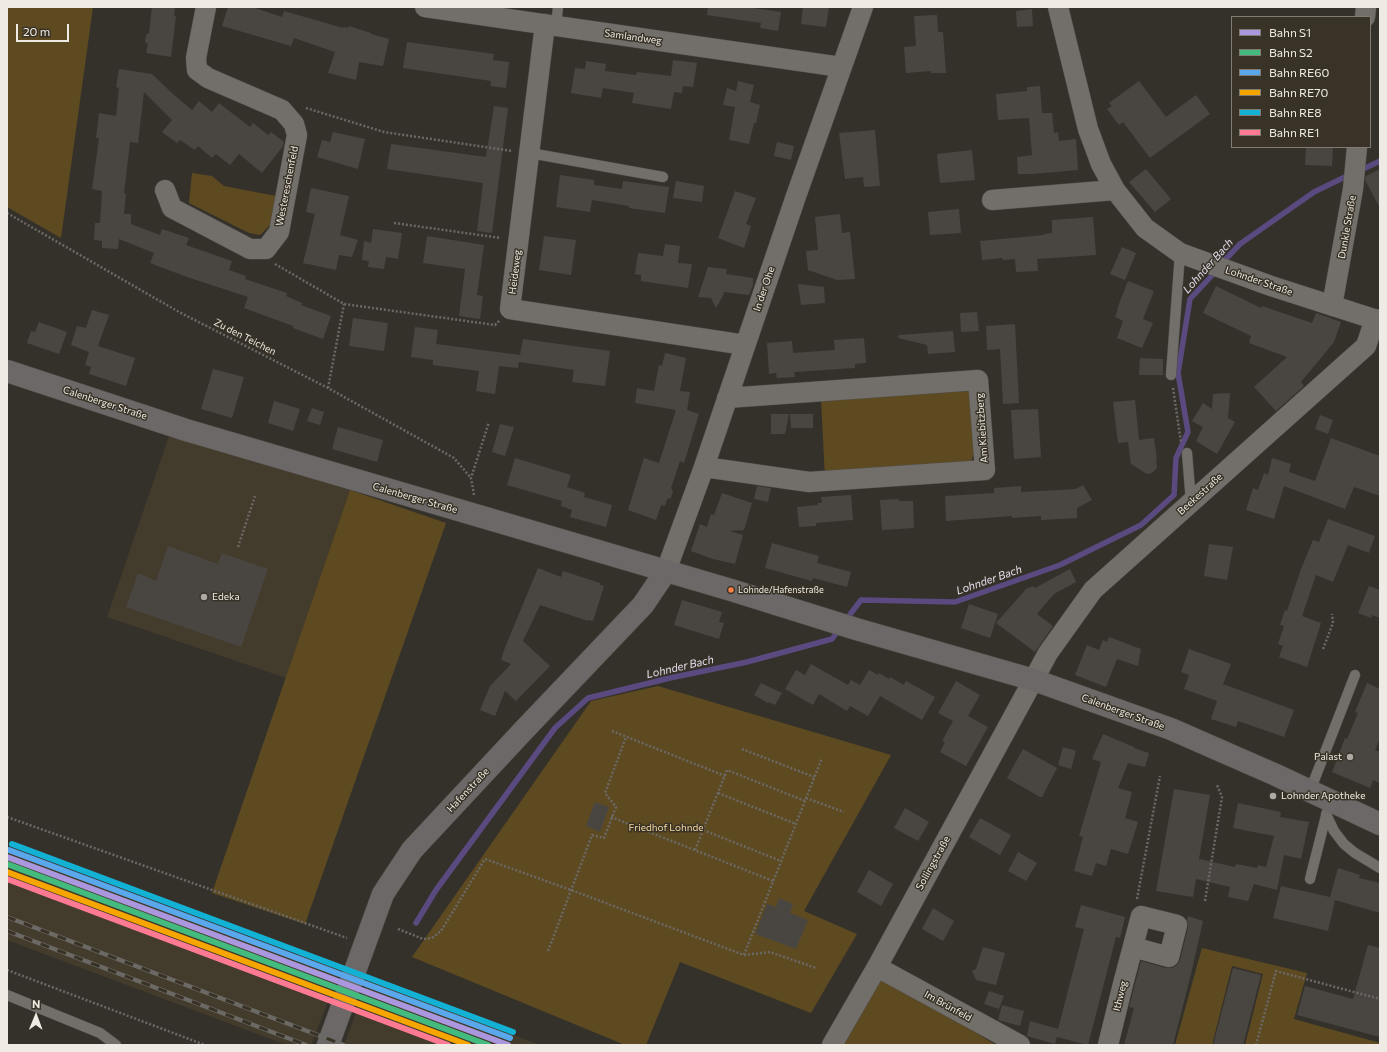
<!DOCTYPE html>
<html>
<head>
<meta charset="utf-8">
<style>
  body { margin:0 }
  #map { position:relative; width:1387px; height:1052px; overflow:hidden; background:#34312b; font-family:Commissioner,sans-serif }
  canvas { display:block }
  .frame { position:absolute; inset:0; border:8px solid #efebe4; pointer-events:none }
  .legend { position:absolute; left:1231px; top:16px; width:140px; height:132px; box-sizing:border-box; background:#383227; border:1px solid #817c73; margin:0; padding:5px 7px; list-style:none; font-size:12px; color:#efebe4 }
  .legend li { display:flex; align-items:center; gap:8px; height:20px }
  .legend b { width:20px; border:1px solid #817c73 }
  .north { position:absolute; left:16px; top:996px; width:40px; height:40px; -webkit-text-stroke:3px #383227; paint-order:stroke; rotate:1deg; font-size:11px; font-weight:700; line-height:16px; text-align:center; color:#efebe4 }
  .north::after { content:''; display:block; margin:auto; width:14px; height:18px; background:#efebe4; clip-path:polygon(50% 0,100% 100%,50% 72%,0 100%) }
  .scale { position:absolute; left:16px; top:24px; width:53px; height:18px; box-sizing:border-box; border:2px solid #efebe4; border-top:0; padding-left:5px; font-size:12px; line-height:14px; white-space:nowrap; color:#efebe4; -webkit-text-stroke:3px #383227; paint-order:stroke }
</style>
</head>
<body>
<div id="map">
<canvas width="1387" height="1052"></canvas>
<div class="frame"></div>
<ul class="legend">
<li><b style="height:5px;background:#ab97dd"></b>Bahn S1</li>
<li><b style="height:5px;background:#43bb7e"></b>Bahn S2</li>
<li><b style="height:5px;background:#5aa8eb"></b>Bahn RE60</li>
<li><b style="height:5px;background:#f7a600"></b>Bahn RE70</li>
<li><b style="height:5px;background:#13b2d5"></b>Bahn RE8</li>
<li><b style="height:5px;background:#fe7a93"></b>Bahn RE1</li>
</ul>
<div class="north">N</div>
<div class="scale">20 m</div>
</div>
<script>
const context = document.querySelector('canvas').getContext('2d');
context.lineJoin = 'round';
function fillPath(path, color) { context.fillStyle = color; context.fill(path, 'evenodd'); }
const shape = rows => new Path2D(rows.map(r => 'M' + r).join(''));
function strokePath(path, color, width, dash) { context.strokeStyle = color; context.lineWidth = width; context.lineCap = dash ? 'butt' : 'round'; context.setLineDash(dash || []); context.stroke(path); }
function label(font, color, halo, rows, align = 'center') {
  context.font = font + ' Commissioner,sans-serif'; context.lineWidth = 3; context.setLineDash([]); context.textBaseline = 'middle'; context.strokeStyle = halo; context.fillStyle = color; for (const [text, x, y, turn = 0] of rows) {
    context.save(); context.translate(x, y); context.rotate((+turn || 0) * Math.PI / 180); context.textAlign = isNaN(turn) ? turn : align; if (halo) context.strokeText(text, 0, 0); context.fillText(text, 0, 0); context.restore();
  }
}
fillPath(shape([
  [169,436,174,436,350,490,286,678,107,617],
  [7,847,297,957,299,954,341,969,311,1045,288,1045,281,1043,7,940],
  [368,979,453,1013,465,1013,480,1019,490,1026,540,1045,344,1045]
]), '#433b2b');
fillPath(shape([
  [7,7,93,7,61,238,7,207],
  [192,173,212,176,224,186,276,196,270,225,260,235,249,233,189,203],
  [970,391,975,451,969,467,825,478,821,399],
  [350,490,446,523,305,924,212,893],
  [658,686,891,755,804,911,857,934,811,1013,680,962,646,1045,625,1045,412,957,591,701],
  [1202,948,1307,973,1294,1019,1380,1043,1380,1045,1245,1045,1263,974,1232,966,1212,1045,1175,1045],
  [879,975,996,1045,838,1045]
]), '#5e4a20');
strokePath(shape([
  [1359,171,1380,161],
  [1222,263,1240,244,1314,192,1351,174],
  [845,621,861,600,955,602,1060,565,1141,525,1174,495,1176,458,1188,432,1178,373,1190,299,1217,270],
  [416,923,436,890,555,728,588,698,670,678,747,662,832,639,840,628]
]), '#5b4a80', 5.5);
fillPath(shape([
  [152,7,175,7,174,16,176,16,171,57,146,53,148,44,145,42,146,35,149,33],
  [228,7,252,7,282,17,284,11,343,28,343,27,348,28,349,26,371,33,371,34,389,39,383,66,359,62,356,80,328,73,335,52,294,38,291,46,222,26],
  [708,7,746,7,781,12,778,31,760,28,761,23,707,15],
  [803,7,829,7,826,27,801,24],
  [1032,9,1033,26,1017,27,1016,11],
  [937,15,938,32,943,32,946,73,931,73,931,71,906,73,904,47,916,46,914,16],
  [407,42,494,54,493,60,509,62,506,88,490,86,491,81,403,68],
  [673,60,697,63,693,87,683,86,682,93,674,92,671,109,632,103,634,93,603,88,601,98,571,93,575,68,585,69,586,61,606,64,605,71,636,75,637,72,671,76],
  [119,69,152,74,174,95,192,110,199,101,212,112,219,103,250,127,253,123,268,135,271,132,284,142,283,146,262,173,239,154,230,165,216,154,212,158,198,146,195,150,180,140,177,143,162,132,172,120,144,92,138,143,130,142,124,193,126,194,124,214,131,214,131,224,160,235,162,229,189,238,186,245,232,261,229,270,246,276,245,279,287,293,286,296,302,303,301,305,331,316,323,339,293,328,293,326,244,308,248,297,187,277,150,263,154,253,119,239,118,249,102,248,102,241,94,240,95,223,100,223,102,191,92,189,99,138,96,138,99,113,116,116,119,88,116,87],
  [738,81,754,85,750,102,760,105,756,123,754,123,749,144,729,140,735,107,723,105,727,88,736,91],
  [1139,81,1166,117,1196,95,1210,114,1150,158,1123,122,1119,125,1107,109,1112,106,1109,103],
  [1040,86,1042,113,1052,113,1054,133,1058,132,1059,141,1076,139,1078,170,1033,174,1018,174,1017,157,1032,155,1029,118,998,120,996,94,1027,91,1027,87],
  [494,106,508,108,492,233,477,231,483,183,387,169,391,144,486,157],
  [875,130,880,186,864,187,863,177,845,179,839,133],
  [333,132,365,139,358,169,317,157,322,140,330,142],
  [777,142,794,146,791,160,774,156],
  [1306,147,1333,147,1332,166,1305,165],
  [972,150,975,180,940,183,937,154],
  [1146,169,1171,199,1155,212,1129,182],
  [1380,169,1380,208,1365,180,1366,176],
  [560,175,594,180,594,185,622,189,623,181,669,187,665,213,629,208,629,206,592,200,590,212,556,207],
  [676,181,704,186,702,202,673,198],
  [311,188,349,196,340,235,358,240,352,257,339,255,336,270,303,263,315,214,306,212],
  [735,191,756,198,746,224,751,226,744,248,718,238],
  [959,209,961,233,930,235,928,212],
  [840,214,842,233,850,232,855,279,837,280,808,270,806,251,818,250,815,217],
  [1093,217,1096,255,1037,259,1038,271,1016,272,1015,259,1003,260,1002,258,982,260,980,241,1044,235,1044,234,1052,233,1052,220],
  [373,229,402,233,398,259,386,257,384,269,368,267,369,261,362,260,364,241,371,243],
  [427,236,484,245,477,295,483,296,480,319,459,316,465,269,423,263],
  [544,236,576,240,571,275,539,270],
  [665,244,680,246,678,263,692,264,688,288,641,281,641,275,635,274,638,253,663,256],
  [1122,247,1136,253,1125,280,1110,274],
  [708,267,727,269,726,274,753,278,753,285,749,295,724,292,723,296,716,308,711,298,698,297],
  [1128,281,1154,291,1143,319,1153,323,1142,348,1117,338,1123,321,1115,317,1118,309,1117,309],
  [798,284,824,287,825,303,801,305],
  [1216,286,1261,308,1262,306,1312,323,1316,313,1341,322,1334,342,1301,382,1304,386,1276,411,1254,387,1287,357,1249,343,1251,336,1203,313],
  [92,310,109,315,98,346,135,358,126,386,89,374,91,367,85,365,89,352,71,345,77,326,86,328],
  [977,312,979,331,961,332,960,313],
  [353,318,388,323,384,351,349,346],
  [39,322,67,332,59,354,27,343,31,331,35,332],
  [1015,324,1019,403,1003,404,1000,349,987,350,986,326],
  [415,327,438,330,436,344,520,355,523,339,610,351,605,386,572,382,574,370,519,362,518,368,499,366,495,394,476,391,479,371,433,365,433,360,411,357],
  [953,331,955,352,928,354,927,345,898,338,899,335],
  [864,338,866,363,855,364,855,368,794,372,795,377,777,378,776,373,769,374,767,343,792,341,793,353,835,350,834,340],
  [665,353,686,358,680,391,690,392,687,410,699,414,684,463,680,461,671,488,673,491,671,498,667,499,665,506,661,505,656,520,628,510,644,458,659,463,676,410,635,403,637,388,654,391,659,365,662,366],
  [1140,358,1163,359,1163,375,1139,375],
  [213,369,244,377,232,418,201,409],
  [1230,393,1228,418,1235,422,1217,454,1196,441,1203,427,1192,421,1203,403,1212,409,1213,394],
  [1135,400,1139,440,1154,438,1157,459,1156,459,1157,468,1152,473,1147,474,1131,464,1128,442,1118,443,1113,402],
  [274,401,300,409,293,431,268,423],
  [312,408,324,412,320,425,307,421],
  [1038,409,1041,457,1014,459,1011,410],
  [771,414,789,414,785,434,771,434],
  [790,414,813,414,813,428,791,428],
  [1320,415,1333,420,1328,434,1315,429],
  [500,424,514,427,505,456,492,452],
  [338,427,383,440,377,462,332,449],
  [1331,438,1380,456,1380,496,1354,487,1345,509,1284,486,1274,519,1246,510,1253,488,1258,490,1264,473,1268,475,1272,458,1291,464,1289,472,1315,481],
  [515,458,571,475,567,487,585,493,584,497,612,505,606,527,570,517,572,510,561,506,562,501,507,485],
  [1083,485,1092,500,1077,508,1077,518,1041,520,1041,516,1012,518,1012,516,946,521,945,496,994,493,994,488,1021,486,1021,492,1076,489],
  [757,486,771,488,768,502,754,499],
  [722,493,752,503,744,530,729,531,743,535,735,564,713,559,691,551,700,524,707,527,711,514,714,515],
  [851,495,853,520,816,523,816,526,799,527,797,507,818,505,818,503,822,503,821,497],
  [899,499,899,501,913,501,914,528,882,530,880,500],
  [1328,519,1375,536,1369,553,1348,545,1333,582,1316,575,1302,616,1321,623,1307,667,1279,657,1283,646,1278,644,1284,626,1280,625,1285,610,1287,611,1301,569,1313,540,1319,542],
  [772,543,819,556,817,563,851,572,847,587,813,578,812,581,765,568],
  [1209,544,1233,547,1227,580,1204,576],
  [168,546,218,564,222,553,268,569,241,647,126,607,138,573,156,581],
  [538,568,561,577,563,571,600,583,600,585,604,586,593,621,588,620,588,621,540,605,523,641,550,666,516,701,505,691,495,716,480,710,490,686,511,664,501,660,504,650],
  [1070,569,1076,582,1054,594,1037,614,1053,626,1035,652,996,623,1026,589,1033,586,1035,588],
  [1369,586,1380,590,1380,618,1372,615,1371,618,1358,613],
  [682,600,722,612,719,622,724,623,719,639,674,625],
  [969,604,998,614,990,638,961,628],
  [1109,637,1141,649,1138,666,1117,659,1106,687,1075,675,1087,645,1099,650,1103,640,1107,642],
  [1189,649,1231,664,1223,684,1294,710,1284,737,1238,721,1236,727,1211,719,1217,701,1184,689,1189,675,1181,672],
  [811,664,848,685,851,680,860,685,869,670,878,675,879,673,889,679,890,677,904,685,906,681,935,697,922,720,880,696,868,716,850,706,847,711,819,694,813,705,785,689,796,670,805,675],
  [956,681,980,695,968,716,988,727,966,766,940,752,945,742,942,741,953,721,938,713],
  [761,683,782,693,775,705,769,702,768,703,754,695],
  [1367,683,1380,689,1380,738,1375,750,1380,752,1380,783,1373,780,1370,788,1332,772,1345,738,1347,739,1358,713,1355,712],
  [1103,734,1134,747,1134,748,1149,753,1145,767,1128,763,1118,788,1132,792,1125,818,1138,822,1128,854,1111,849,1106,866,1096,863,1092,876,1074,871,1083,837,1079,836,1101,762,1092,759],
  [1063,747,1076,751,1071,769,1058,765],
  [1023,749,1057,768,1042,797,1040,797,1007,778],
  [1174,789,1210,795,1199,859,1235,867,1236,864,1257,868,1258,865,1266,867,1274,836,1233,828,1238,803,1281,812,1280,817,1309,822,1301,859,1284,855,1277,890,1254,884,1248,901,1228,897,1230,887,1196,879,1193,897,1156,891],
  [595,802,609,807,600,832,586,826],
  [905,808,929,822,918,841,894,828],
  [980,818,1011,835,1000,855,969,837],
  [1018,852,1037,863,1026,881,1008,871],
  [1338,868,1360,875,1359,878,1380,883,1380,913,1335,900,1328,931,1273,918,1281,886,1330,897],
  [869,870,893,884,881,906,857,892],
  [779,898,793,904,790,913,808,920,796,949,755,934,767,904,776,907],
  [1081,905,1125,917,1120,938,1116,937,1088,1045,1057,1037,1055,1044,1027,1036,1030,1021,1058,1029,1084,929,1075,927],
  [933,908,954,921,943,941,922,929],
  [1188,916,1203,921,1191,974,1173,1045,1124,1045,1134,1008,1129,1007,1141,961,1166,968,1172,968,1177,965,1180,960,1188,928,1187,920],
  [1368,945,1380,948,1380,1037,1297,1015,1305,986,1353,999],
  [983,947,1005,953,996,985,976,980,972,971,976,969],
  [1233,968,1261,975,1243,1045,1213,1045],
  [989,991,1004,996,999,1009,984,1004],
  [1002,1005,1024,1011,1020,1026,998,1020]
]), '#494642');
const lane = shape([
  [556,26,558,7],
  [530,153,663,177],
  [1171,375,1180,253],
  [1187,453,1191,502],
  [1310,791,1355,675],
  [1326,814,1334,831,1344,844,1355,853,1380,868],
  [1310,879,1330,800],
  [7,995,100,1033,116,1045]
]);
const street = shape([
  [425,7,841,67],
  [1058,7,1088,129,1101,164,1115,190,1145,228,1180,253,1271,286,1380,321],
  [1365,17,1366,7],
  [545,24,510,309,745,345],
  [165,190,172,208,250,249,266,249,279,232,297,135,294,124,282,110,208,78,197,70,196,58,206,7],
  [992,200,1115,190],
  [1332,306,1353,189,1357,147],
  [704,467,809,482,985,470,978,380,727,398],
  [666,571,704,467,795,199,863,7],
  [877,967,1020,1045],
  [832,1045,877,967,1048,653,1093,590,1366,346,1375,319],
  [1108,1045,1123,984,1141,916,1177,925,1169,957,1133,947]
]);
const secondary = shape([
  [7,371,186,430,731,590,856,629,1034,680,1171,729,1276,775,1380,824],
  [328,1045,383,894,412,850,523,731,643,605,666,571]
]);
strokePath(lane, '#524f4a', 11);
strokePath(street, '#524f4a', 21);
strokePath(secondary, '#524f4a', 23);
strokePath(shape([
  [306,108,384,132,512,151],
  [7,213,179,312,328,388,454,458,471,478],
  [394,223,501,238],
  [275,264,344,304,495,325,499,321],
  [328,388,344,304],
  [1173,388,1181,442],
  [474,495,471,478,489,422],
  [238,547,255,496],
  [1323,649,1333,623,1332,614],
  [612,731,725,776],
  [742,749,814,777],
  [718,793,796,824],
  [806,798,844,812],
  [7,817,347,938],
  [611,817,773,881],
  [703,830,781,861],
  [695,850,727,770,805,801],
  [1137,899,1160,776],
  [1205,901,1222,797,1217,785],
  [398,929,423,939,432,938,441,931,485,859,571,890,744,955,770,952,816,968],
  [548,951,592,835,604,838,616,807,605,793,626,737],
  [744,955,822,758],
  [7,970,205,1045],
  [1256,1045,1276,971,1380,999]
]), '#6b6966', 2.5, [2, 2]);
strokePath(lane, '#726f6b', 10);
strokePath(street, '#726f6b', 20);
strokePath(secondary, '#6b6867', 22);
const rail = shape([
  [7,917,344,1045],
  [7,931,306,1045]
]);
strokePath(rail, '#6b6964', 4.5);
strokePath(rail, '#383227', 3, [9]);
strokePath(shape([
  [7,857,508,1045]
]), '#ab97dd', 6);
strokePath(shape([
  [7,864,488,1045]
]), '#43bb7e', 6);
strokePath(shape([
  [9,850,510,1038]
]), '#5aa8eb', 6);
strokePath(shape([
  [7,872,468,1045]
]), '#f7a600', 6);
strokePath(shape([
  [12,844,513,1032]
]), '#13b2d5', 6);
strokePath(shape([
  [7,879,448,1045]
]), '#fe7a93', 6);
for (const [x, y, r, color] of [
  [731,590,3.5,"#f78048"],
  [204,597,4,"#aeaaa3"],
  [1350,757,4,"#aeaaa3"],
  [1273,796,4,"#aeaaa3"]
]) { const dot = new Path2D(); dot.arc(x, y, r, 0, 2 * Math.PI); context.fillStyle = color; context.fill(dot); strokePath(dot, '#383227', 1.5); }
label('9px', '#efebe4', '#383227', [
  ["Lohnde/Hafenstraße",738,590]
], 'left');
label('10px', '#efebe4', '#383227', [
  ["Samlandweg",633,37,8],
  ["Westereschenfeld",287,186,-79],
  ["Dunkle Straße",1347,227,-80],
  ["Heideweg",515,272,-83],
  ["Lohnder Straße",1259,281,19],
  ["In der Ohe",764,289,-71],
  ["Zu den Teichen",245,337,27],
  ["Calenberger Straße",105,403,18],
  ["Am Kiebitzberg",982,428,-94],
  ["Beekestraße",1200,494,-42],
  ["Calenberger Straße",415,498,16],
  ["Calenberger Straße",1123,712,20],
  ["Hafenstraße",468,790,-47],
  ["Sollingstraße",933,863,-61],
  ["Ithweg",1120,996,-76],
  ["Im Brünfeld",948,1006,29]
]);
label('10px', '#efebe4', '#383227', [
  ["Edeka",212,597],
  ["Palast",1342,757,"right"],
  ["Lohnder Apotheke",1281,796]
], 'left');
label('10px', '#f7daa4', '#383227', [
  ["Friedhof Lohnde",666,828]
]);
label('italic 11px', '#e3def1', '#383227', [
  ["Lohnder Bach",1208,266,-48],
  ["Lohnder Bach",989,580,-19],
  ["Lohnder Bach",680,667,-13]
]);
</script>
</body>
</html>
